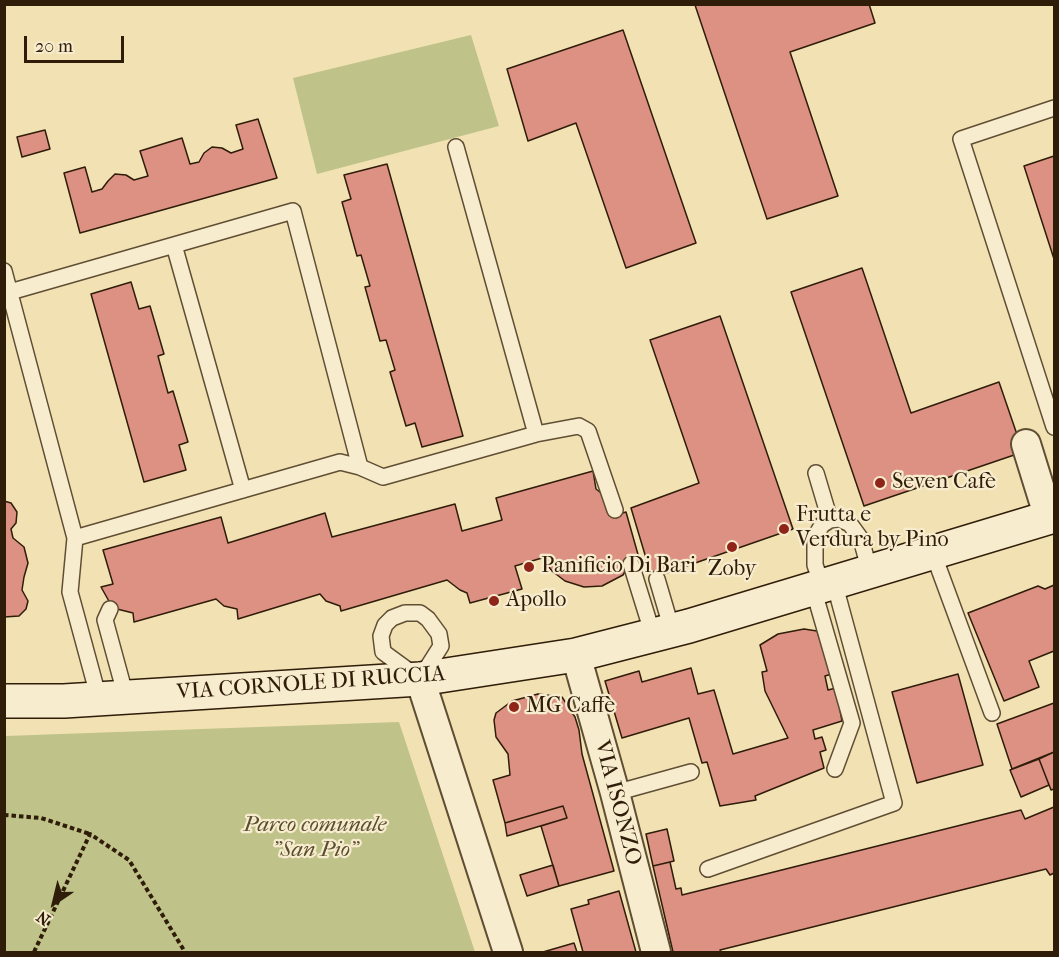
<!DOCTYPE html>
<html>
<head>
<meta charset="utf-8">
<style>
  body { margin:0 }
  #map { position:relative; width:1059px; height:957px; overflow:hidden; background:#f2e2b3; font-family:"IM FELL French Canon",serif }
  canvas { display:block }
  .frame { position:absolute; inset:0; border:6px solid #2f1c09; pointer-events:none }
  .north { position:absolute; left:24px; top:873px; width:60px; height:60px; -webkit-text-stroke:4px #f7ecce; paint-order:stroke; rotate:215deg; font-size:16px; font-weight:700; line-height:24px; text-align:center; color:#2f1c09 }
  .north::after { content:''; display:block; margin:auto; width:21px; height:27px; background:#2f1c09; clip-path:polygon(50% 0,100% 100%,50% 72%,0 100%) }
  .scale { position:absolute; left:24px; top:36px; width:100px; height:27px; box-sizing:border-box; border:3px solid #2f1c09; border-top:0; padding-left:8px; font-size:18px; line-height:21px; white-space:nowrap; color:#2f1c09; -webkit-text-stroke:4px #f7ecce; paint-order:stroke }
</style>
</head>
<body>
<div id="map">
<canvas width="1059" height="957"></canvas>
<div class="frame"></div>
<div class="north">N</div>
<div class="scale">20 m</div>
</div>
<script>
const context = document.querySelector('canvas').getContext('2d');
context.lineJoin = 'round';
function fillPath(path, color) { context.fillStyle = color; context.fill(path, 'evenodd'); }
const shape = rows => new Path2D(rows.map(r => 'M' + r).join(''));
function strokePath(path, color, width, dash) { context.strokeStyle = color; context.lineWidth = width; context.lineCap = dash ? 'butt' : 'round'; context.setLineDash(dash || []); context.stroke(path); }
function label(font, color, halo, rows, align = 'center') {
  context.font = font + ' "IM FELL French Canon",serif'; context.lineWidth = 4.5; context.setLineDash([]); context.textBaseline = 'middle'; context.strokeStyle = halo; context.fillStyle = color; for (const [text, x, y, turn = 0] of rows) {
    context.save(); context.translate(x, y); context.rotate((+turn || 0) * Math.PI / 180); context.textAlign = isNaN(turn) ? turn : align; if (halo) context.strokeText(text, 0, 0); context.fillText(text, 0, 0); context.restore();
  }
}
fillPath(shape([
  [471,35,499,126,317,174,293,78],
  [399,722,475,952,5,952,5,736]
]), '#bfc289');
const building = shape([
  [869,4,875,23,790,52,838,196,767,219,695,5,869,4],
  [623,30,696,243,626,268,576,123,528,141,507,69,623,30],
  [258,119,277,178,80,233,64,173,85,167,92,192,102,189,108,181,115,174,126,175,134,180,148,176,140,151,182,138,190,164,199,162,204,153,212,147,222,148,231,153,243,149,236,125,258,119],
  [45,130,50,149,22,157,17,137,45,130],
  [1054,156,1054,259,1024,166,1054,156],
  [387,164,463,436,422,447,415,423,406,426,390,372,395,370,386,340,380,341,365,287,370,286,361,255,357,256,342,202,351,199,344,175,387,164],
  [862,268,911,413,999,382,1023,452,864,506,791,292,862,268],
  [131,282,139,309,150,306,164,354,158,356,168,393,173,391,188,442,179,445,186,470,144,482,91,294,131,282],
  [720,316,793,529,652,578,631,508,699,483,650,340,720,316],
  [593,471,596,489,605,496,612,516,626,512,639,558,628,561,628,567,623,575,602,586,584,587,565,581,552,571,542,558,515,566,522,589,470,603,467,593,460,590,447,580,341,611,340,606,326,601,320,594,238,619,237,609,224,606,216,599,134,622,133,613,117,609,110,603,101,587,113,584,103,550,221,517,228,543,325,513,332,537,455,504,462,531,502,520,496,498,593,471],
  [4,501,11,503,17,512,16,523,11,529,13,538,24,547,28,563,24,577,22,590,28,601,26,609,19,616,4,617,4,501],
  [1054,585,1054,651,1029,661,1039,687,1004,701,968,613,1038,586,1045,589,1054,585],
  [804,629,817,631,832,674,825,676,828,690,836,688,842,721,813,730,815,739,822,737,826,750,820,752,824,768,755,796,756,800,720,806,707,762,702,763,689,718,622,738,605,681,639,671,642,682,691,668,698,694,714,690,733,754,788,738,765,691,762,672,767,671,760,645,778,634,804,629],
  [958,674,983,765,917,783,892,692,958,674],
  [538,694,562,697,575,717,579,730,582,754,614,871,559,886,541,826,567,818,563,806,505,823,493,780,510,775,508,754,496,737,494,720,496,713,512,701,538,694],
  [1054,703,1054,752,1012,769,997,724,1054,703],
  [1054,752,1054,789,1051,790,1039,759,1054,752],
  [1039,759,1049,785,1021,797,1010,770,1039,759],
  [563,806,567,818,507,836,505,823,563,806],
  [1054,807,1054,873,1050,875,1046,869,720,950,721,952,673,952,653,866,670,862,676,889,681,888,682,895,1021,810,1025,819,1054,807],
  [667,829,674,861,653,866,646,834,667,829],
  [553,865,559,886,527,896,520,875,553,865],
  [619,891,636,952,583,952,571,909,589,904,588,900,619,891],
  [574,943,577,952,543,952,574,943]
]);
fillPath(building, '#dc9183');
strokePath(building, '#2f1c09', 1.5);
const service = shape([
  [1054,108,961,139,1054,427],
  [174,245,243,490],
  [4,271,75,538,70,592,99,699],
  [10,292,293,211,360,467],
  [536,434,579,426,588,431,615,510],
  [816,473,830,520],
  [75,538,340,462,360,467,383,477,536,434,456,147],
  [933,553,992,713],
  [631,564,653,635],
  [657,579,672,630],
  [822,585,815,565,815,537,822,525,830,520,839,519,850,524,861,539,870,572],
  [813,588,852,723,835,769],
  [110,609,105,620,126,697],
  [405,613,420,613,428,619,439,634,441,646,420,679,383,652,381,636,385,625,392,618,405,613],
  [615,793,691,772],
  [708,869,894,803,834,582]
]);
const minor = shape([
  [1026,444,1049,518],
  [576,655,615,793,656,952],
  [420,679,508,952]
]);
const secondary = shape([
  [4,701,64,701,420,679,576,655,689,626,1054,516]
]);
strokePath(service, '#604e34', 18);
strokePath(minor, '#604e34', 32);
strokePath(secondary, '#2f1c09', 36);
strokePath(shape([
  [4,815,41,818,90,834],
  [34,952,90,834,129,860,185,952]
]), '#2f1c09', 4, [4.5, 3]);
strokePath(service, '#f7ecce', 15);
strokePath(minor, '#f7ecce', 28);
strokePath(secondary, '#f7ecce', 33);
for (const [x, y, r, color] of [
  [880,483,6,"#8f2418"],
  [784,529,6,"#8f2418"],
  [732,547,6,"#8f2418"],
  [529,567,6,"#8f2418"],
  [494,601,6,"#8f2418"],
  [514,707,6,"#8f2418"]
]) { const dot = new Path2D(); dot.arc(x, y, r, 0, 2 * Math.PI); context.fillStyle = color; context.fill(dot); strokePath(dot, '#f7ecce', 2); }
label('22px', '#2f1c09', '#f7ecce', [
  ["Seven Cafè",892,483],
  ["Frutta e",796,516],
  ["Verdura by Pino",796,541],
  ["Panificio Di Bari",541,567],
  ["Zoby",732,570,"center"],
  ["Apollo",506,601],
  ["MG Caffè",526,707]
], 'left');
label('22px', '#2f1c09', '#f7ecce', [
  ["VIA CORNOLE DI RUCCIA",311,684,-4],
  ["VIA ISONZO",617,803,75]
]);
label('italic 22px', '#5a4e2f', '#f7ecce', [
  ["Parco comunale",315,826],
  ["\"San Pio\"",315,851]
]);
</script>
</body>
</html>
